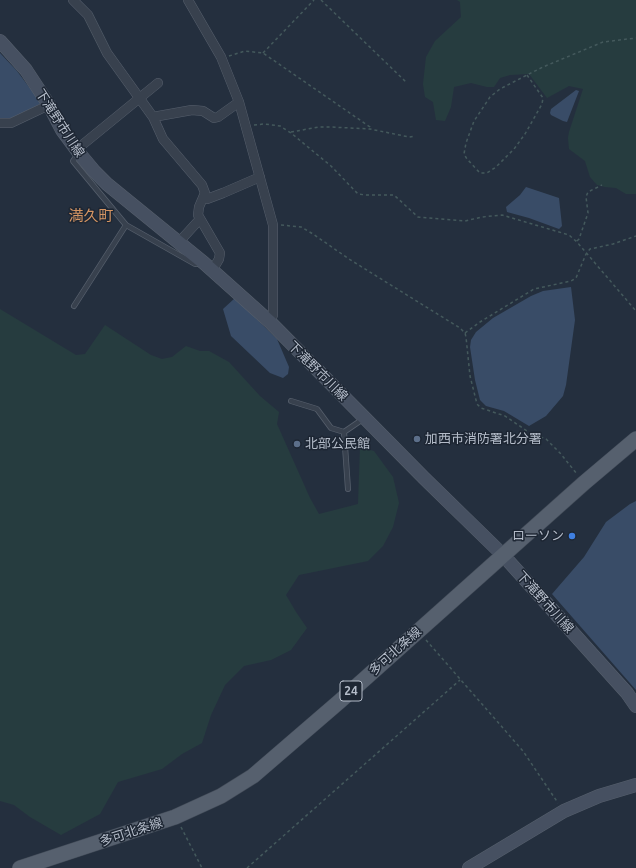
<!DOCTYPE html>
<html>
<head>
<meta charset="utf-8">
<style>
  body { margin:0 }
  canvas { display:block; background:#242f3e }
</style>
</head>
<body>
<canvas width="636" height="868"></canvas>
<script>
const context = document.querySelector('canvas').getContext('2d');
context.lineJoin = 'round';
function fillPath(path, color) { context.fillStyle = color; context.fill(path, 'evenodd'); }
const shape = rows => new Path2D(rows.map(r => 'M' + r).join(''));
function strokePath(path, color, width, dash) { context.strokeStyle = color; context.lineWidth = width; context.lineCap = dash ? 'butt' : 'round'; context.setLineDash(dash || []); context.stroke(path); }
function label(font, color, halo, rows, align = 'center') {
  context.font = font + ' Ubuntu,"Noto Sans JP",sans-serif'; context.lineWidth = 3; context.setLineDash([]); context.textBaseline = 'middle'; context.strokeStyle = halo; context.fillStyle = color; for (const [text, x, y, turn = 0] of rows) {
    context.save(); context.translate(x, y); context.rotate((+turn || 0) * Math.PI / 180); context.textAlign = isNaN(turn) ? turn : align; if (halo) context.strokeText(text, 0, 0); context.fillText(text, 0, 0); context.restore();
  }
}
fillPath(shape([
  [457,0,636,0,636,194,626,194,616,188,605,187,597,185,590,177,585,161,569,149,568,138,569,132,583,89,569,86,547,98,529,74,510,75,500,78,494,87,487,87,471,83,454,87,451,107,445,121,436,120,433,102,425,97,423,84,426,57,435,41,461,17,460,2],
  [0,309,76,355,85,354,105,325,151,355,162,359,172,357,186,346,200,351,209,351,229,362,260,396,279,412,277,424,310,498,319,514,358,504,360,447,374,451,393,477,399,503,393,527,383,546,368,561,299,575,286,595,296,612,307,628,291,650,271,660,244,666,225,685,211,715,202,743,182,754,162,769,118,782,100,814,61,835,30,817,14,805,0,801]
]), '#263c3f');
fillPath(shape([
  [0,53,17,71,41,103,29,111,11,119,0,119],
  [576,90,579,91,567,122,563,121,551,115,550,113,551,109],
  [526,187,559,198,562,226,559,229,529,218,507,212,506,207,520,195],
  [571,287,575,320,566,385,563,396,546,416,529,426,504,411,486,406,480,400,475,380,470,347,471,340,476,332,493,318,531,296,543,291],
  [235,298,277,339,289,367,288,374,283,378,270,373,231,336,223,309],
  [636,501,636,690,552,594,584,557,606,522,630,504]
]), '#394c67');
const lane = shape([
  [78,154,73,161,126,225,195,264,200,263],
  [74,306,126,225],
  [291,401,317,409,331,428,344,432],
  [348,489,344,432,363,419]
]);
const street = shape([
  [73,0,88,15,107,53,153,117,163,139,202,185,205,193,199,207,198,215,220,253,219,259,212,271],
  [188,0,221,57,239,102,273,225,273,315,270,322],
  [153,117,192,110,203,111,214,118,218,117,239,102],
  [0,123,11,123,49,105],
  [76,150,158,83],
  [204,198,207,199,223,193,260,177],
  [179,242,200,219]
]);
const secondary = shape([
  [0,41,26,70,49,105,62,130,79,153,94,171,107,184,204,263,270,322,424,478,503,555,627,693,636,706],
  [469,868,564,811,599,796,636,785]
]);
const primary = shape([
  [20,868,175,817,221,796,253,776,340,701,584,483,636,439]
]);
strokePath(lane, '#565f6c', 6);
strokePath(street, '#565f6c', 10);
strokePath(secondary, '#565f6c', 14);
strokePath(primary, '#414a57', 16);
strokePath(shape([
  [321,0,406,82],
  [263,53,314,0],
  [229,56,245,51,263,53,370,127,370,129],
  [527,75,543,98,542,104,525,134,514,149,496,167,487,173,480,173,467,159,464,154,466,143,474,121,490,97,500,89,527,75,543,67,603,42,636,38],
  [254,125,264,124,280,126,291,133,331,166,358,194,366,195,394,195,418,217,465,221,482,217,502,215,569,235,577,242,636,311],
  [291,132,319,127,331,127,370,129,409,137,415,136],
  [281,225,301,227,313,234,349,259,460,328,465,333,466,337,470,376,477,404,481,408,505,416,530,433,546,439,560,453,577,474],
  [577,241,579,239,588,213,586,197,588,192,602,185],
  [465,333,480,322,534,289,571,281,576,278,586,254,590,249,613,244,636,236],
  [426,640,523,751,558,803],
  [181,827,202,868],
  [247,868,460,680]
]), '#44595c', 1.5, [3, 3]);
strokePath(lane, '#38414e', 4.5);
strokePath(street, '#38414e', 9);
strokePath(secondary, '#465061', 13);
strokePath(primary, '#56606e', 15);
for (const [x, y, r, color] of [
  [417,439,4,"#5c6f8a"],
  [297,444,4,"#5c6f8a"],
  [572,536,4,"#3f7fe0"]
]) { const dot = new Path2D(); dot.arc(x, y, r, 0, 2 * Math.PI); context.fillStyle = color; context.fill(dot); strokePath(dot, '#1d2633', 1.5); }
for (const [x, y, w] of [
  [351,691,22]
]) { const box = new Path2D(); box.roundRect(x - w / 2, y - 10, w, 20, 3); context.fillStyle = '#1d2633'; context.fill(box); strokePath(box, '#b4bcc9', 1); }
label('bold 12px', '#b4bcc9', null, [
  ["24",351,691]
]);
label('13px', '#b4bcc9', '#1d2633', [
  ["下滝野市川線",60,123,57],
  ["下滝野市川線",318,371,45],
  ["下滝野市川線",545,602,48],
  ["多可北条線",395,651,-42],
  ["多可北条線",131,832,-18]
]);
label('13px', '#b4bcc9', '#1d2633', [
  ["加西市消防署北分署",425,439],
  ["北部公民館",305,444],
  ["ローソン",564,536,"right"]
], 'left');
label('15px', '#d59563', '#1d2633', [
  ["満久町",91,216]
]);
</script>
</body>
</html>
